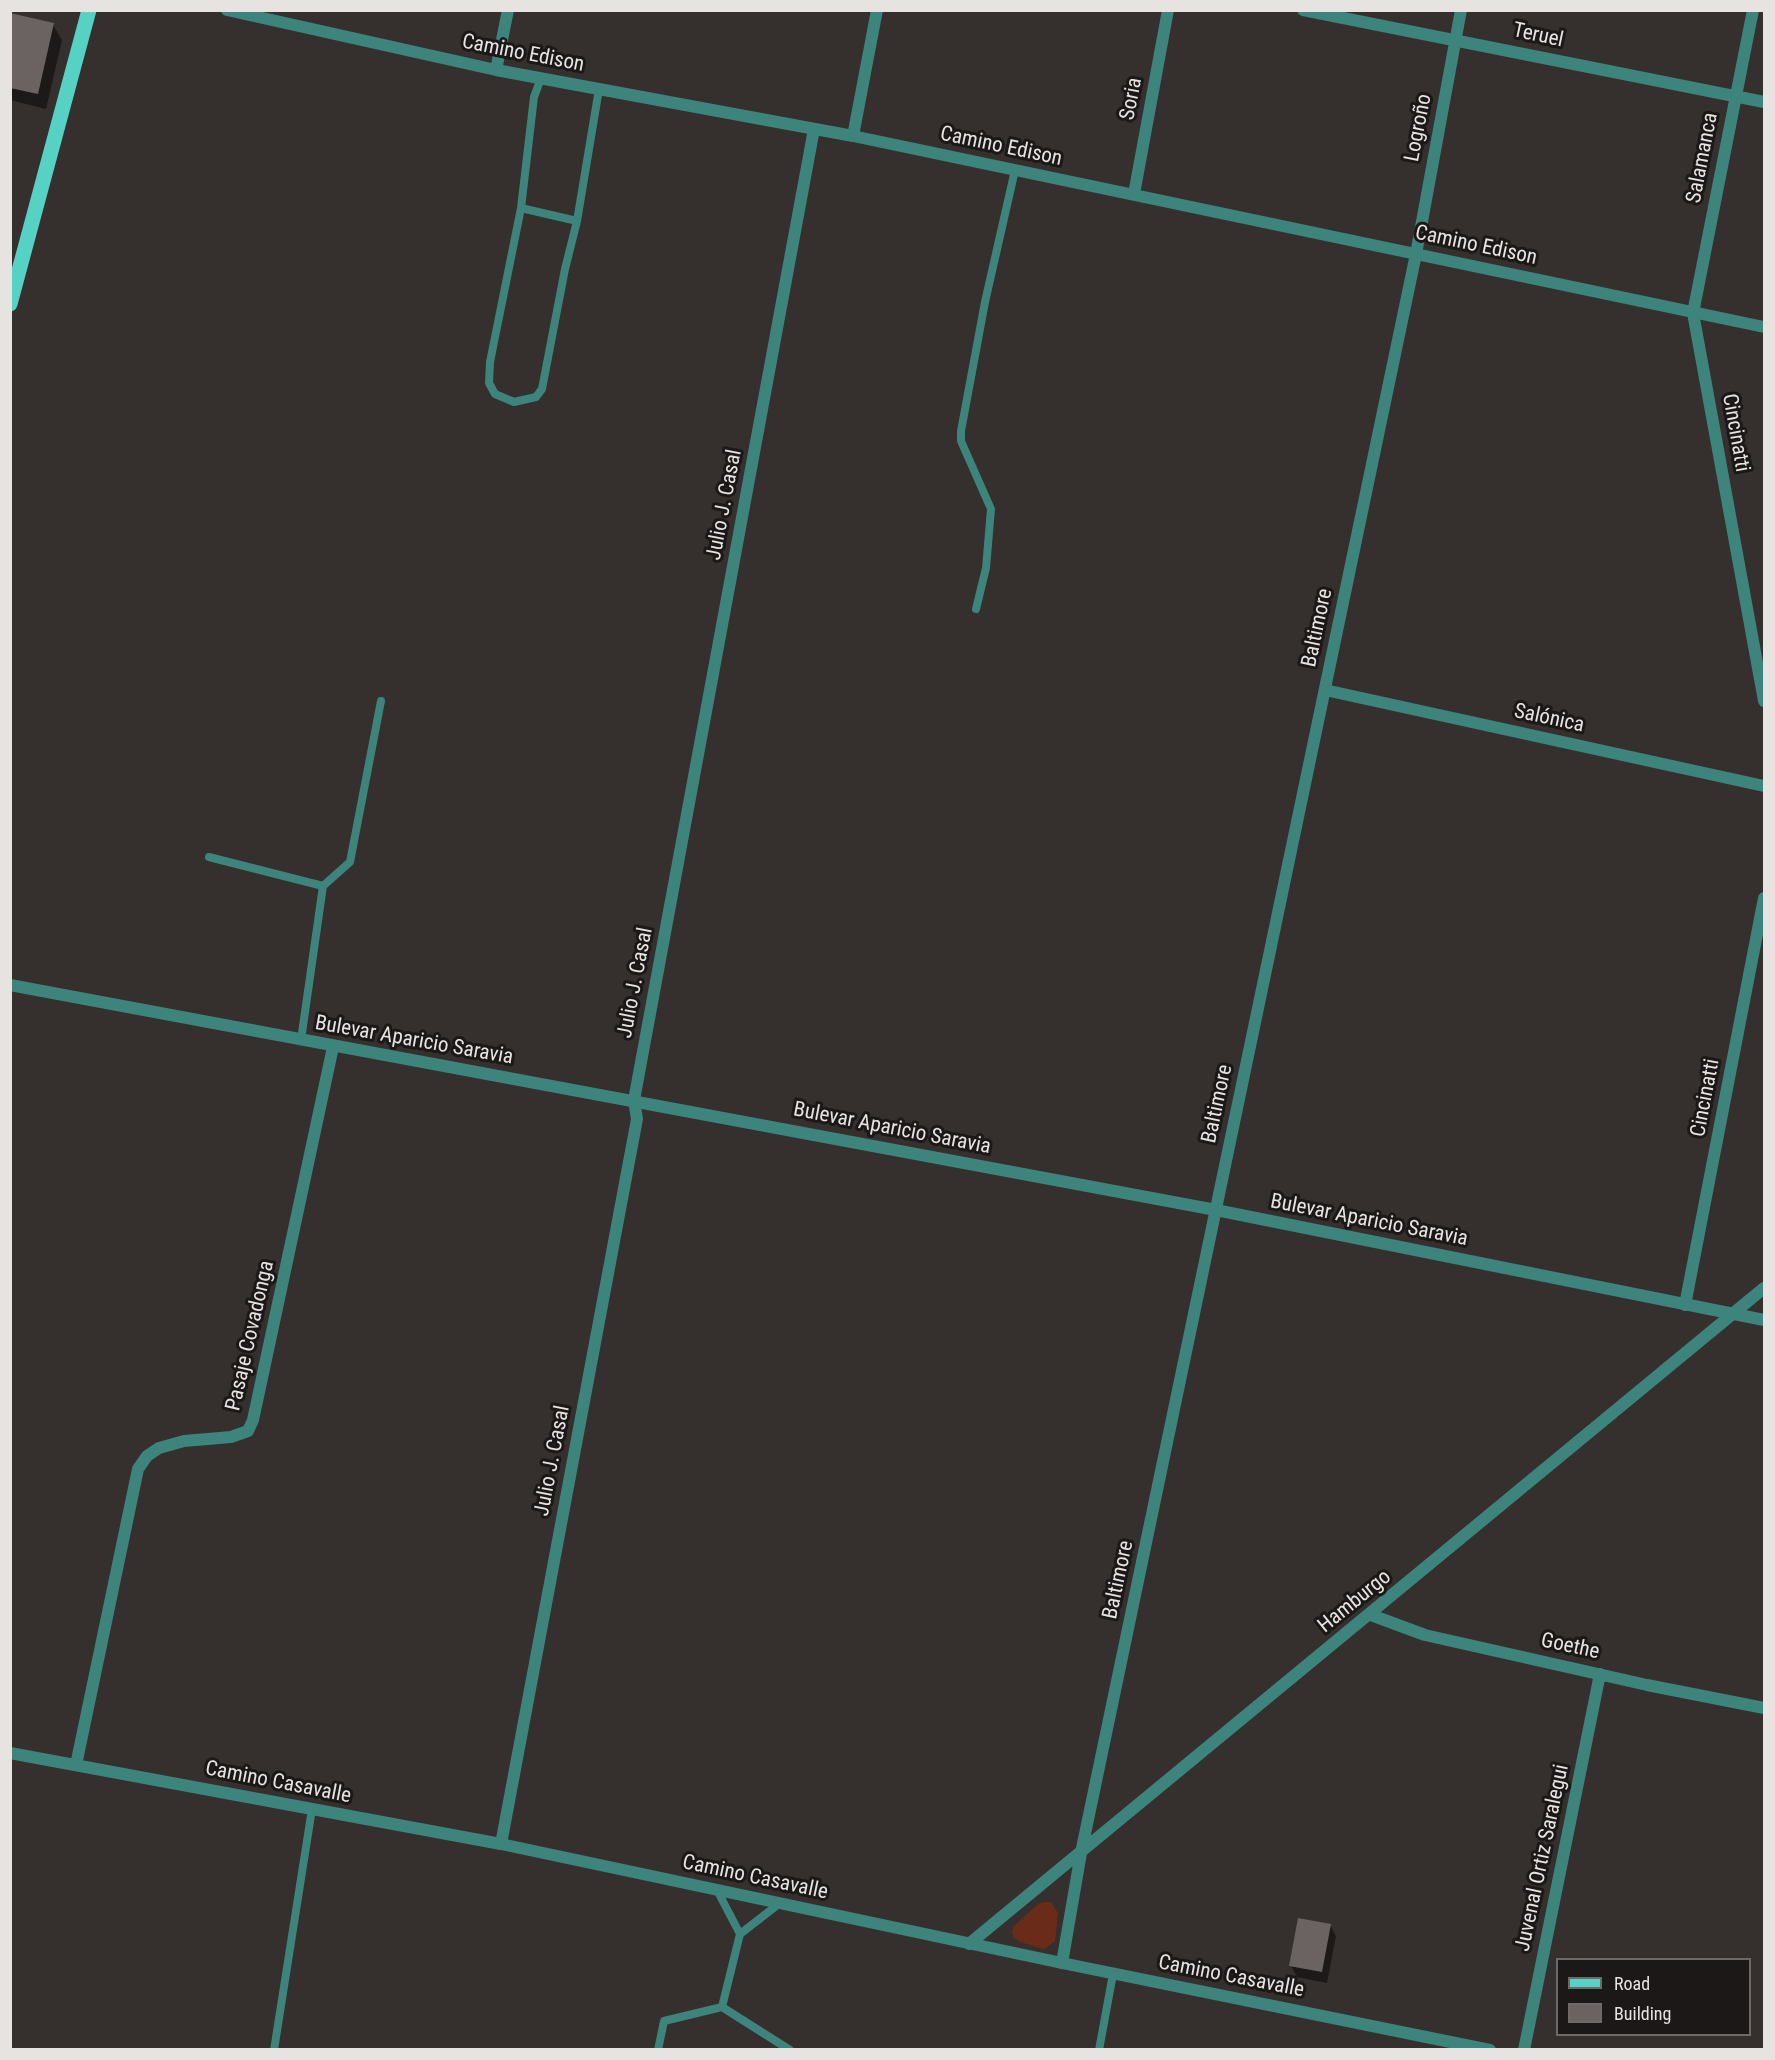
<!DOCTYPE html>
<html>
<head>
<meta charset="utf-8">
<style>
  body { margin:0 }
  #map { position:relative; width:1775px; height:2060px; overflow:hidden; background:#352f2d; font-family:"Roboto Condensed",sans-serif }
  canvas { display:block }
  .frame { position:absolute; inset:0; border:12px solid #e7e3e1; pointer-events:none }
  .legend { position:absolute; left:1556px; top:1958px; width:195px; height:78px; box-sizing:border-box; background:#1b1817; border:2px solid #6d6968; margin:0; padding:8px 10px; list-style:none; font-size:18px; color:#e7e3e1 }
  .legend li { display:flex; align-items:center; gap:12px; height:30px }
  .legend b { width:30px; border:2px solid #6d6968 }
</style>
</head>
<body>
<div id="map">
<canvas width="1775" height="2060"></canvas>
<div class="frame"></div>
<ul class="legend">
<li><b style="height:8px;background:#56d2c5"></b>Road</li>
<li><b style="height:16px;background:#6a6361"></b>Building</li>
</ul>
</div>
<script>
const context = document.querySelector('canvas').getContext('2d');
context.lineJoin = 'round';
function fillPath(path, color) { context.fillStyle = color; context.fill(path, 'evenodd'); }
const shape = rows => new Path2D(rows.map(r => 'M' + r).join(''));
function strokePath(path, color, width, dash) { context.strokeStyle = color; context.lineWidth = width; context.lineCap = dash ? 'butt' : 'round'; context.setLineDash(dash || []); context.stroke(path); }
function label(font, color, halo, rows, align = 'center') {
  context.font = font + ' "Roboto Condensed",sans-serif'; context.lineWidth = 6; context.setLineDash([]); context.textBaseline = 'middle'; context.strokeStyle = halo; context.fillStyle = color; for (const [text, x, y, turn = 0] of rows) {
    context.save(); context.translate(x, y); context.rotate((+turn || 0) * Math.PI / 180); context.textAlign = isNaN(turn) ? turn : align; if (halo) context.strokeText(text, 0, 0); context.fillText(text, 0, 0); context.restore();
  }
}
fillPath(shape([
  [1045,1902,1051,1902,1058,1913,1055,1941,1044,1949,1020,1942,1014,1938,1012,1931,1014,1926,1038,1904]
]), '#6a2c19');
fillPath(shape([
  [10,15,53,25,62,40,46,109,10,100],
  [1330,1925,1336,1936,1327,1983,1297,1977,1291,1966]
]), '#0007');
fillPath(shape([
  [10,13,54,23,38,94,10,88],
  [1298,1918,1331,1924,1322,1972,1289,1966]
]), '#6a6361');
strokePath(shape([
  [541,78,534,97,521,208,490,362,489,383,495,394,514,402,536,397,542,389,565,269,577,221,599,89],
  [521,208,577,221],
  [976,609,986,568,991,509,961,441,961,431,985,302,1015,170],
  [209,857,323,886],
  [301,1040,323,886,350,862,381,701],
  [717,1890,740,1934],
  [722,2007,740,1934,780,1903],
  [274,2050,312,1809],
  [658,2050,664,2021,722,2007,790,2050],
  [1099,2050,1113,1974]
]), '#3c847c', 8);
strokePath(shape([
  [227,10,496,70,853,136,1764,327],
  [1303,10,1764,102],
  [1753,10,1693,313,1764,701],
  [496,70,508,10],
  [853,136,877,10],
  [1134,194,1168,10],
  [1325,690,1764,786],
  [1685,1305,1764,898],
  [1371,1615,1425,1635,1647,1685,1764,1708],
  [76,1765,138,1469,147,1456,159,1448,184,1441,231,1437,248,1431,253,1420,333,1047],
  [501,1844,637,1119,634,1100,814,129],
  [969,1944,1764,1288],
  [1062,1963,1081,1853,1416,254,1461,10],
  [1524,2050,1600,1674]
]), '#3c847c', 12);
strokePath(shape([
  [10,985,1216,1210,1764,1320],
  [10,1753,501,1844,1062,1963,1490,2050]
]), '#3c847c', 12);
strokePath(shape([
  [10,304,89,10]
]), '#56d2c5', 15);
label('21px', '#e7e3e1', '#1b1817', [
  ["Teruel",1538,36,12],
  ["Camino Edison",523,54,11],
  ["Soria",1132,99,-79],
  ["Logroño",1419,128,-79],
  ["Camino Edison",1001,147,12],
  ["Salamanca",1703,158,-79],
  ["Camino Edison",1476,246,12],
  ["Cincinatti",1735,433,80],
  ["Julio J. Casal",725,505,-79],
  ["Baltimore",1318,628,-78],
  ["Salónica",1549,719,12],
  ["Julio J. Casal",636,983,-79],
  ["Bulevar Aparicio Saravia",414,1041,10],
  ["Cincinatti",1706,1098,-79],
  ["Baltimore",1218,1104,-78],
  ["Bulevar Aparicio Saravia",892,1129,11],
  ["Bulevar Aparicio Saravia",1369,1221,11],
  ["Pasaje Covadonga",251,1336,-77],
  ["Julio J. Casal",553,1461,-79],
  ["Baltimore",1119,1580,-78],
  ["Hamburgo",1355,1602,-39],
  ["Goethe",1570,1647,12],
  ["Camino Casavalle",278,1783,11],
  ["Juvenal Ortiz Saralegui",1543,1858,-78],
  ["Camino Casavalle",755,1878,12],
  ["Camino Casavalle",1231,1977,11]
]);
</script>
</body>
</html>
